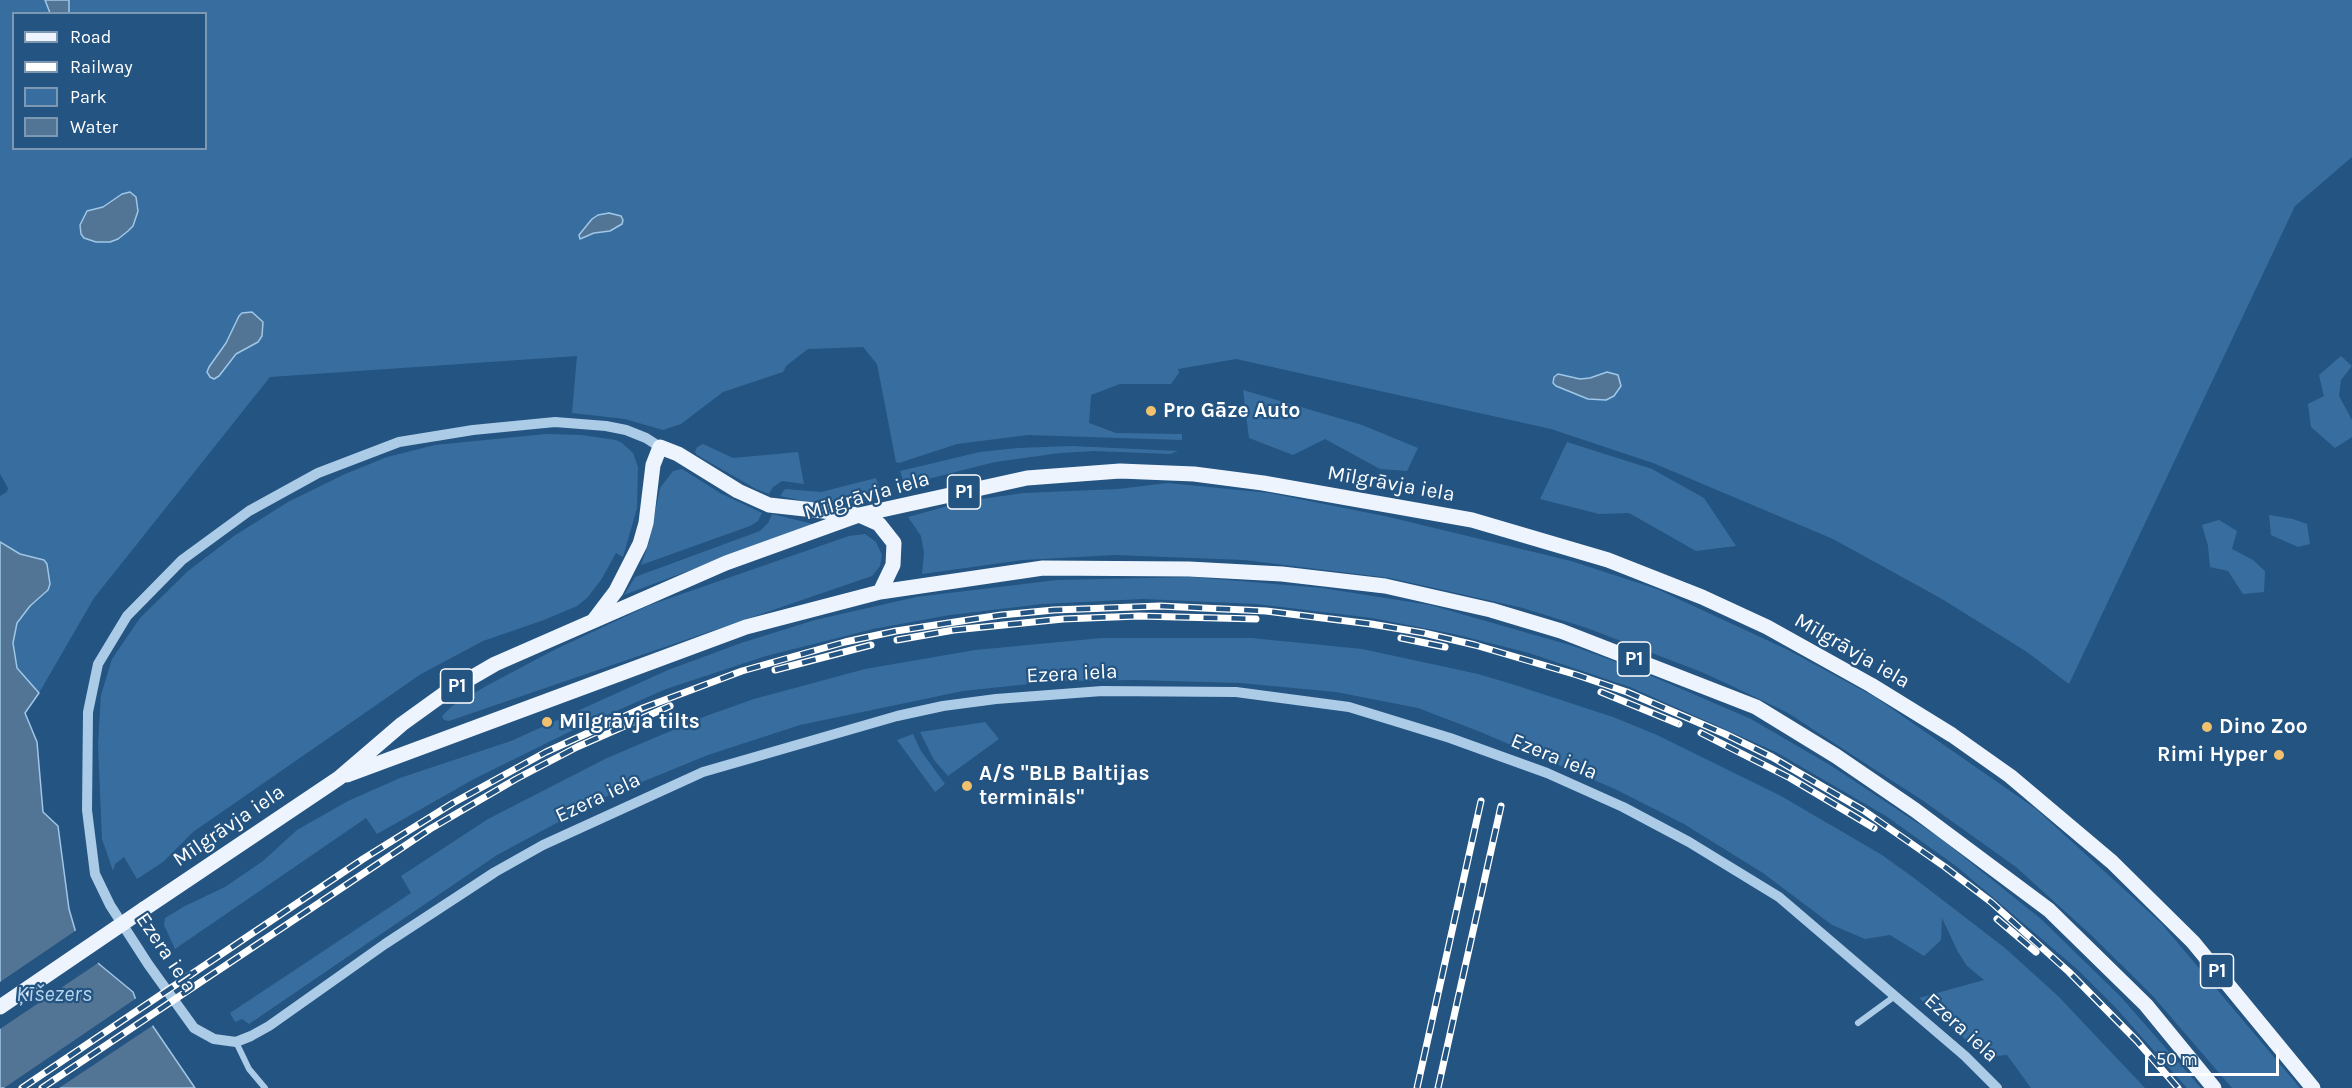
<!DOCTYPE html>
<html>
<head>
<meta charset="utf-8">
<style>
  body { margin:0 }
  #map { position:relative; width:2352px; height:1088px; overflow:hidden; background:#245481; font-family:Karla,sans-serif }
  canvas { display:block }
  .legend { position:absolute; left:12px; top:12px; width:195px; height:138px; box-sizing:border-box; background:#245481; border:2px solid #7c98b3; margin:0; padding:8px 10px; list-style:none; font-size:18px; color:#fff }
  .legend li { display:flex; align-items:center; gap:12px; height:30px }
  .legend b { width:30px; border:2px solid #7c98b3 }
  .scale { position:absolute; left:2145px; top:1049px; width:134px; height:27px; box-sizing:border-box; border:3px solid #fff; border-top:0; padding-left:8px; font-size:18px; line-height:21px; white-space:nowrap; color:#fff; -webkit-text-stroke:4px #245481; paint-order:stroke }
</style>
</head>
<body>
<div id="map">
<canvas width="2352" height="1088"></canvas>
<ul class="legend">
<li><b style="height:8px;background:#edf4fd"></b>Road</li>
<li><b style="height:8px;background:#fff"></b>Railway</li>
<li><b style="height:16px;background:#386e9f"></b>Park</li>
<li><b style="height:16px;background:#527595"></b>Water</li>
</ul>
<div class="scale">50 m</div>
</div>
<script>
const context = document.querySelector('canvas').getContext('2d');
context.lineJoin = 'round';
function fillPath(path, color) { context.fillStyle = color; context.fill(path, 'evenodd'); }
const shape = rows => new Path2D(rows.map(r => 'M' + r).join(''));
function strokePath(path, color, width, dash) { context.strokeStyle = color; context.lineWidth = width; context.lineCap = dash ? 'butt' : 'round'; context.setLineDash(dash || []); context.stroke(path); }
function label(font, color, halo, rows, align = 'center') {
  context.font = font + ' Karla,sans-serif'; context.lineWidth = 4.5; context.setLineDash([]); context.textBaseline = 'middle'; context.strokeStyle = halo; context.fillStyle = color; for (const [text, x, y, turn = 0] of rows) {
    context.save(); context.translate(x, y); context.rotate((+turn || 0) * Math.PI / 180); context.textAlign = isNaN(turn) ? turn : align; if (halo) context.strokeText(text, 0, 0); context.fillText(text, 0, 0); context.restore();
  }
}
fillPath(shape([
  [0,0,2352,0,2352,157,2295,206,2069,684,2027,652,1942,599,1833,539,1653,463,1551,429,1236,359,1178,369,1179,373,1171,384,1120,384,1091,395,1089,423,1116,433,1182,434,1182,440,1028,435,957,444,899,463,896,462,877,364,863,347,808,349,786,366,783,372,723,392,681,424,663,430,625,419,572,413,577,356,270,377,94,598,39,693,17,668,13,643,17,623,30,606,44,595,50,584,47,564,38,558,20,554,0,542,0,496,7,492,8,488,0,474],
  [14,14,206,14,206,148,14,148],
  [2341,356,2352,366,2341,380,2339,396,2352,420,2352,437,2335,448,2311,427,2308,404,2324,396,2319,375],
  [1243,390,1362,425,1418,448,1407,471,1380,469,1325,439,1293,455,1249,438],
  [546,434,581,435,616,440,622,443,633,453,638,467,637,508,623,557,616,553,601,580,587,598,577,606,544,620,483,641,421,674,193,832,163,862,137,879,124,857,115,864,113,871,102,839,98,744,101,695,112,659,140,618,188,571,234,536,288,502,345,474,387,457,435,445],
  [1567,442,1652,469,1704,498,1736,546,1696,551,1629,513,1599,514,1540,499],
  [703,444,733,458,798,452,804,484,782,481,773,487,769,494,756,489,697,455,695,452,697,447],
  [1072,446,1178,451,1170,454,1094,451,1060,453,995,462,912,483,903,480,900,471,980,452,1018,448],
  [682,469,720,493,762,513,758,521,750,526,641,565,649,542,660,488,673,471],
  [876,478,879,487,874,495,865,501,851,504,813,503,780,496,785,489,821,492],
  [1168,483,1269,493,1389,517,1571,561,1657,589,1786,649,1875,697,2036,809,2161,923,2300,1088,2232,1088,2152,995,2090,934,2016,867,1922,800,1857,758,1788,713,1751,695,1704,673,1587,628,1523,608,1390,578,1244,560,1115,555,1023,560,922,574,924,553,921,536,908,517,966,501,1024,493,1118,489],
  [772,514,813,524,624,595,635,577,760,531,768,523],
  [2269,515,2293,519,2307,524,2310,544,2298,547,2271,535],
  [2219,520,2237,531,2232,549,2253,560,2265,571,2264,592,2243,594,2228,571,2210,567,2208,546,2202,525],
  [865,534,876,542,882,555,880,566,872,576,449,721,444,720,442,716,452,706,488,685,554,650,650,605,849,536],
  [1192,577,1322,588,1430,605,1573,646,1635,669,1751,719,1830,765,1940,838,2041,919,2120,996,2201,1088,2187,1088,2116,1008,2077,969,1956,866,1886,816,1776,752,1630,687,1529,653,1454,634,1372,618,1257,604,1143,599,1042,604,950,615,873,629,766,656,666,689,569,732,474,779,377,834,366,818,175,949,164,925,165,918,185,906,225,887,263,861,297,830,348,801,400,778,511,741,668,670,741,643,815,620,916,597,1057,580],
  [1102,638,1251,638,1362,649,1478,674,1515,685,1613,717,1657,735,1781,796,1882,855,1914,878,2005,948,2058,996,2145,1088,2031,1088,2007,1055,1985,1057,1919,998,1984,980,1967,966,1958,952,1942,918,1941,940,1924,956,1890,935,1865,939,1832,925,1763,873,1684,824,1615,789,1478,731,1418,708,1336,692,1240,683,1136,680,1057,681,963,691,800,725,708,755,605,797,497,855,249,1024,242,1019,235,1022,230,1013,411,893,401,876,488,819,607,758,706,716,754,699,865,669,975,650],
  [985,722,999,739,948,776,934,760,920,732],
  [913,734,921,751,945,784,935,792,897,740]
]), '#386e9f');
const water = shape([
  [45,0,69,0,69,13,50,13,45,0],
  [130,192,136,197,138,211,133,226,128,231,118,239,110,242,96,242,84,238,81,234,80,225,87,211,103,207,122,194,130,192],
  [609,213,621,216,623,220,622,224,610,231,594,233,580,239,579,235,592,219,598,215,609,213],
  [252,312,263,322,262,336,258,342,236,354,219,376,214,379,210,377,207,372,209,367,226,343,239,316,242,313,252,312],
  [1607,372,1618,375,1621,386,1614,396,1606,400,1588,399,1556,386,1553,383,1554,377,1558,374,1580,379,1590,378,1607,372],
  [0,542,20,554,44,560,47,564,50,584,48,590,30,606,17,623,13,643,17,668,39,693,25,713,37,742,43,812,58,826,69,909,76,933,99,964,133,992,137,1003,195,1088,0,1088,0,542]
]);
fillPath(water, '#527595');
strokePath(water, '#9fc7e8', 1.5);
fillPath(shape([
  [78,929,101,961,0,1029,0,982],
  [138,997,155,1024,59,1088,4,1088]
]), '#245481');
strokePath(shape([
  [1858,1023,1895,996],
  [236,1042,249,1069,265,1088]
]), '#abcbe7', 6);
strokePath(shape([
  [660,447,646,438,626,430,606,426,555,422,473,430,399,442,318,473,249,511,182,560,127,616,98,664,88,712,87,810,95,874,110,905,148,964,194,1028,214,1039,236,1042,251,1036,269,1026,385,944,495,872,543,845,703,772,897,716,943,706,996,699,1102,691,1236,692,1349,707,1450,738,1547,773,1623,807,1689,842,1779,897,1965,1056,1997,1088]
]), '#abcbe7', 10);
strokePath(shape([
  [594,620,616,591,640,544,646,523,653,465,660,447,678,454,738,491,769,505,859,515,879,524,894,543,893,565,880,592],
  [347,775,746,627,880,592,1043,568,1189,569,1282,574,1385,586,1491,610,1561,631,1756,707,1836,756,1915,810,2049,910,2146,1005,2214,1088],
  [144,909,339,778,402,724,445,693,495,664,726,563,859,515,1027,478,1120,471,1194,474,1263,483,1472,520,1608,560,1702,597,1767,627,1871,685,1952,735,2010,776,2112,862,2193,942,2313,1088]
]), '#edf4fd', 15);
const rail = shape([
  [1401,638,1445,647],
  [897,640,954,630,1063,619,1139,616,1256,619],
  [775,670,871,645],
  [1601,692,1679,724],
  [1701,733,1790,778,1874,828],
  [1997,919,2036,952],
  [22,1088,363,859,453,803,546,752,643,708,742,671,845,642,896,631,1001,615,1054,610,1160,606,1266,611,1371,624,1424,633,1475,645,1577,675,1627,692,1725,734,1772,757,1863,810,1945,867,1991,902,2069,972,2137,1041,2178,1088],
  [42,1088,430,829,516,779,577,747,670,706],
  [1417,1088,1481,801],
  [1438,1088,1501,806]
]);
strokePath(rail, '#fff', 7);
strokePath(rail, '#245481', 4.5, [14]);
strokePath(shape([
  [0,1007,144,909]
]), '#edf4fd', 15);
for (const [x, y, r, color] of [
  [1151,411,6,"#f2c16e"],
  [547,722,6,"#f2c16e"],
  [2207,727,6,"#f2c16e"],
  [2279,755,6,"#f2c16e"],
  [967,786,6,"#f2c16e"]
]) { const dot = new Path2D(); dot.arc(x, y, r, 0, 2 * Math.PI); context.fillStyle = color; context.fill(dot); strokePath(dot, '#245481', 2); }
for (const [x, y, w] of [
  [964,492,33],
  [1634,659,33],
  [457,686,33],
  [2217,971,33]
]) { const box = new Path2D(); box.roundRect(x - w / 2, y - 17, w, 34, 4.5); context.fillStyle = '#245481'; context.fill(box); strokePath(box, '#fff', 1.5); }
label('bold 20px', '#fff', null, [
  ["P1",964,492],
  ["P1",1634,659],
  ["P1",457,686],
  ["P1",2217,971]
]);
label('bold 21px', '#fff', '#245481', [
  ["Pro Gāze Auto",1163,411],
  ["Mīlgrāvja tilts",559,722],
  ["Dino Zoo",2219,727],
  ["Rimi Hyper",2267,755,"right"],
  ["A/S \"BLB Baltijas",979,774],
  ["termināls\"",979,798]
], 'left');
label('21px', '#fff', '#245481', [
  ["Mīlgrāvja iela",1391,484,10],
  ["Mīlgrāvja iela",867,496,-16],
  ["Mīlgrāvja iela",1852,651,30],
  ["Ezera iela",1072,674,-3],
  ["Ezera iela",1554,757,22],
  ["Ezera iela",598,798,-25],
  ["Mīlgrāvja iela",229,826,-34],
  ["Ezera iela",166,953,56],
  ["Ezera iela",1961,1028,42]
]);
label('italic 22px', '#b6d5ef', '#245481', [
  ["Ķīšezers",54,995]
]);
</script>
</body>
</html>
